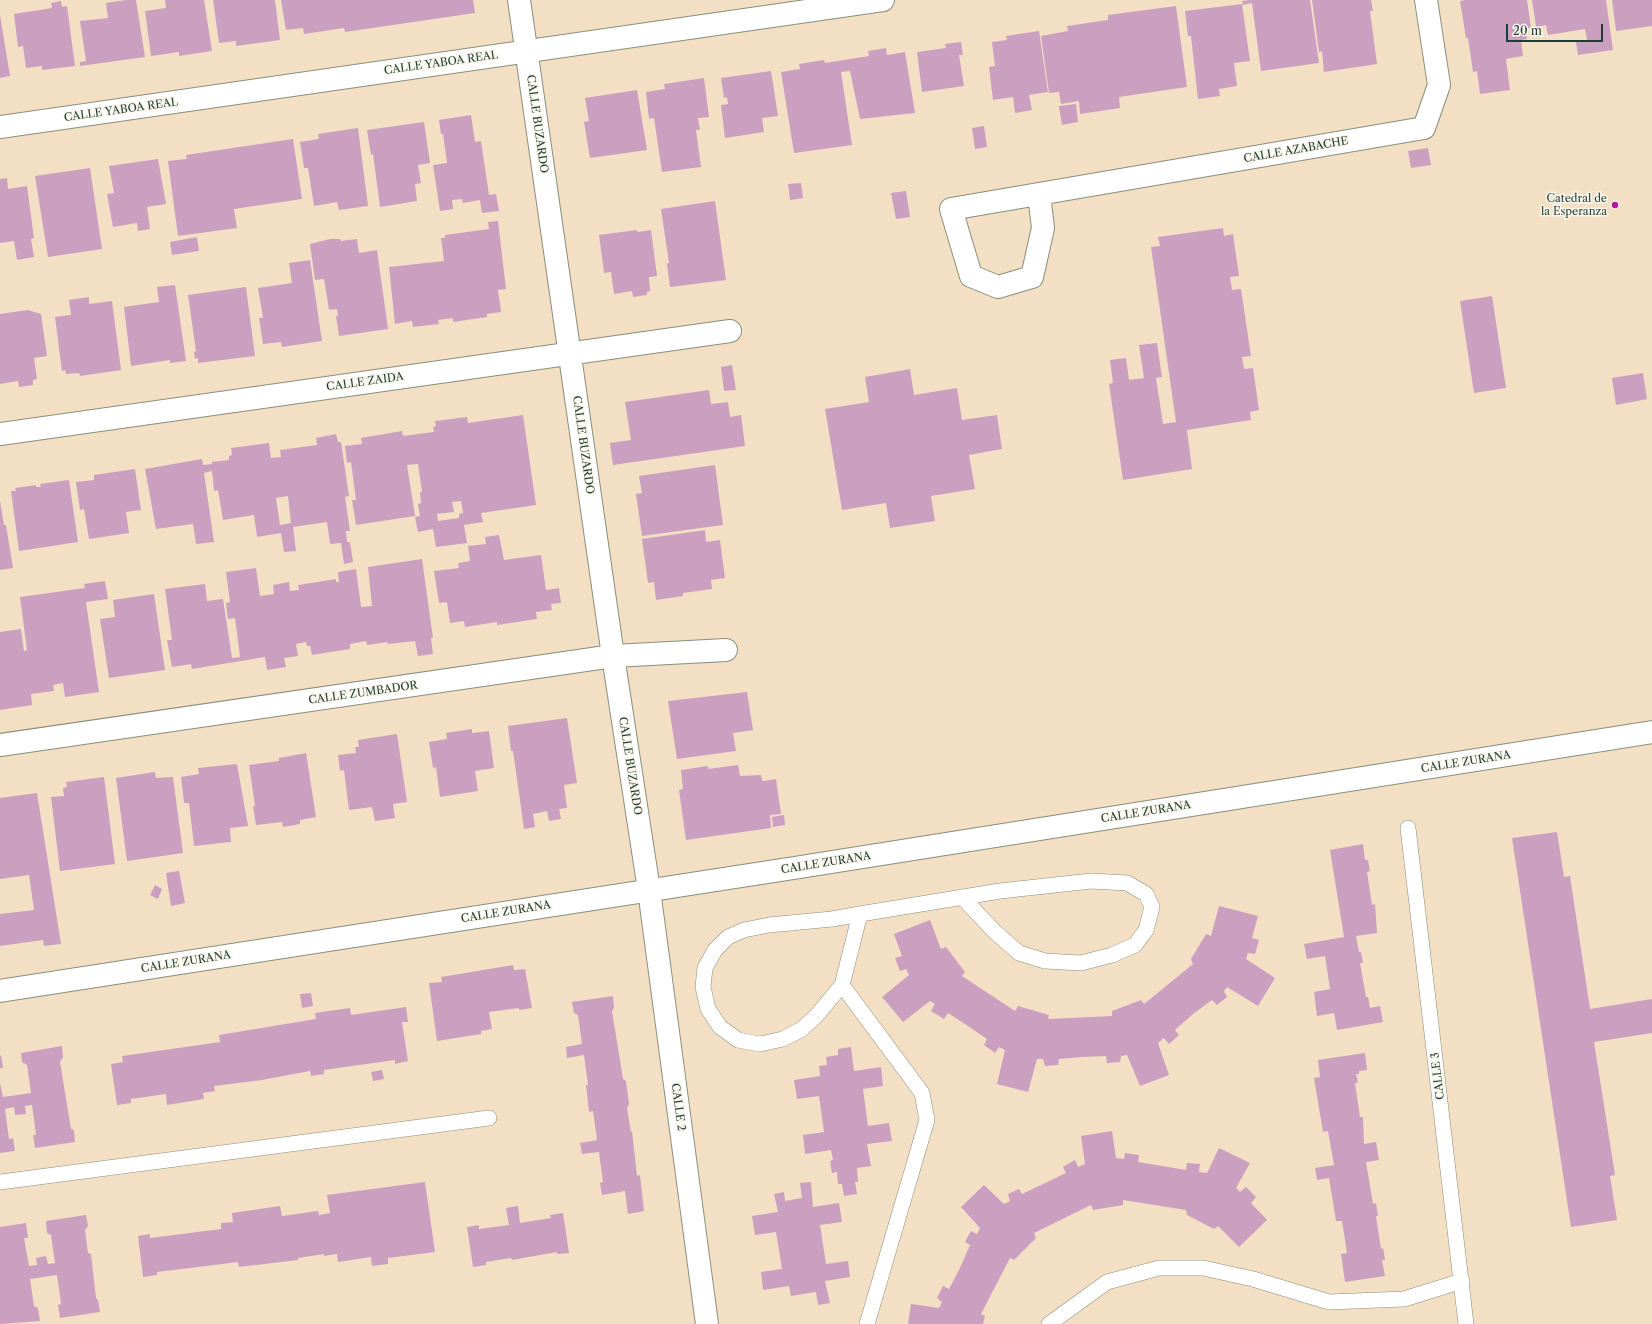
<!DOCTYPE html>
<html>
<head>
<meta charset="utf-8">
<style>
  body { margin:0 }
  #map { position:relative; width:1652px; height:1324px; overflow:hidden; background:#f3e0c4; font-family:"Libre Caslon Text",serif }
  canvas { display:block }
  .scale { position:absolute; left:1506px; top:24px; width:97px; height:18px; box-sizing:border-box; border:2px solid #1f3d34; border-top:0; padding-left:5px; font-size:12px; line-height:14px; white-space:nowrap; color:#1f3d34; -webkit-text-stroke:3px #fbf7ec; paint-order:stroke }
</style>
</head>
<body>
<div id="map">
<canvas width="1652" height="1324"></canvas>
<div class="scale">20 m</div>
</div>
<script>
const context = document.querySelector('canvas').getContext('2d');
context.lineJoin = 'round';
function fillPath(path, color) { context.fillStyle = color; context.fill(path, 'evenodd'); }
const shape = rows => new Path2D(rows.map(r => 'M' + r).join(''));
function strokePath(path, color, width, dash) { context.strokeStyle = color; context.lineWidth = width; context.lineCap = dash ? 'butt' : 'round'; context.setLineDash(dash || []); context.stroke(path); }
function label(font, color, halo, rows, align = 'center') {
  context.font = font + ' "Libre Caslon Text",serif'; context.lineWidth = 3; context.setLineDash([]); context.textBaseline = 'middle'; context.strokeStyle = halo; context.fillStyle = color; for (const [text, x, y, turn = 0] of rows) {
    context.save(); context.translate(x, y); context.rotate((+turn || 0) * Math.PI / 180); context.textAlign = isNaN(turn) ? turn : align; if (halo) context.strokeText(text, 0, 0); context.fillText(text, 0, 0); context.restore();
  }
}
fillPath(shape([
  [126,0,136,0,145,57,80,66,80,62,86,61,80,21,108,18,106,3],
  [165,0,204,0,212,51,179,56,179,52,151,56,145,11,166,8],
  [213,0,275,0,280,40,236,46,236,41,219,43],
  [281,0,473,0,475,13,345,32,344,28,304,34,303,28,286,30],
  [1250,0,1310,0,1319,63,1261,71,1252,3,1243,5,1242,1],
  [1312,0,1371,0,1373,11,1370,11,1377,64,1324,72,1322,51,1319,52],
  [1465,0,1527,0,1531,28,1525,29,1527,39,1521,40,1523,56,1506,59,1510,90,1480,94,1477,71,1473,72,1468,38,1466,38,1460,1],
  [1532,0,1606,0,1613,50,1578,55,1576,42,1587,40,1585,29,1548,35,1546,25,1536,27],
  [1612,0,1652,0,1652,26,1616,31],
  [61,1,62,7,67,6,75,66,42,70,42,66,26,68,23,46,18,47,14,14,52,8,51,3],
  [1242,4,1250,61,1234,63,1237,86,1219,89,1220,96,1198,99,1191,36,1188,36,1185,11],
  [1176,6,1187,87,1119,97,1120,108,1080,114,1079,101,1061,104,1059,92,1049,93,1041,36,1068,31,1067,26,1108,20,1108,15],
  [0,15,10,76,0,78],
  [1039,31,1048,92,1029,95,1032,110,1015,113,1013,97,993,100,989,67,995,66,992,42,1007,40,1006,36],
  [961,42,963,55,959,55,964,86,922,92,917,52,946,48,945,44],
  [886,48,887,55,905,52,915,113,860,119,850,71,841,72,852,145,794,153,781,72,800,69,799,64,824,60,825,63,869,56,868,51],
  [771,71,778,116,762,118,764,132,725,138,721,105,728,104,727,97,724,98,721,78],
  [704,78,709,117,698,118,700,130,696,130,701,167,662,172,654,118,649,119,646,92,665,89,664,84],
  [637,90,647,150,590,158,584,122,589,121,585,98],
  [1076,104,1078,122,1062,125,1059,106],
  [471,115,475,142,481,141,489,195,496,194,499,211,482,213,480,200,463,203,462,199,452,200,453,209,440,211,433,165,447,163,443,134,441,134,439,120],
  [424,122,430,163,418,165,421,183,415,184,417,201,380,207,373,154,371,155,367,130],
  [984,126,987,147,975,149,972,128],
  [358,128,368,206,339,210,337,202,314,206,308,168,304,168,300,142,319,139,318,134],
  [293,139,302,199,234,209,237,228,178,236,168,161,187,159,186,155],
  [1428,148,1431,165,1411,168,1408,151],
  [158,159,166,204,147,207,150,229,138,231,137,223,113,227,107,194,114,193,109,166],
  [90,168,102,249,48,257,35,176],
  [7,178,8,189,27,186,34,238,31,239,34,257,17,260,14,241,0,243,0,179],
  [801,183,803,198,790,200,788,184],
  [906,191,910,217,896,219,891,193],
  [715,201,726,280,670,287,667,264,669,263,661,209],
  [498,221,506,289,498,290,501,312,487,314,487,317,453,322,453,318,438,320,439,324,413,327,412,321,395,324,389,267,444,261,441,238,445,238,445,235,489,229,488,222],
  [1223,228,1224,236,1233,234,1239,276,1230,277,1232,290,1241,289,1251,356,1242,357,1244,369,1253,368,1259,410,1250,412,1251,420,1187,430,1192,469,1123,480,1109,384,1113,383,1110,360,1126,358,1129,380,1144,378,1139,345,1157,343,1162,377,1156,378,1163,424,1176,422,1151,247,1160,246,1158,237],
  [637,230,637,232,651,230,657,276,649,277,650,291,647,292,647,295,633,297,632,291,614,294,611,272,604,273,599,235],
  [197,237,199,251,172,255,170,242],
  [330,239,340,239,341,241,357,239,359,253,377,250,388,329,339,336,336,316,338,316,337,309,329,310,324,279,315,280,310,244],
  [310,260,322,341,282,347,281,342,263,344,259,318,263,318,258,288,292,283,289,263],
  [175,285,186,361,170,363,170,360,131,366,124,307,159,302,157,287],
  [246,287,255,356,198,363,198,358,195,359,194,352,196,351,188,295],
  [1492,296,1506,388,1474,393,1460,301],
  [89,297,89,304,112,301,121,370,80,376,79,373,66,374,65,370,62,371,55,317,71,315,69,300],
  [28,310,41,314,47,356,34,358,37,379,33,380,33,385,19,387,18,381,0,384,0,314],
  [732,365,736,390,724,391,721,367],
  [910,369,914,395,957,388,962,420,997,415,1002,449,969,455,975,489,931,496,935,521,890,528,886,503,842,510,825,409,869,402,865,377],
  [1643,373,1647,399,1616,405,1612,378],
  [709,390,711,404,728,402,730,417,741,415,745,446,613,465,610,443,631,440,625,402],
  [523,415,536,505,481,513,483,522,464,525,467,543,436,547,433,529,418,532,415,517,420,516,418,504,421,503,420,492,422,492,418,464,407,465,415,516,356,525,352,500,356,500,351,462,347,463,345,446,362,444,361,438,402,431,403,436,434,432,433,427,436,426,435,421,467,417,468,423],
  [461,501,463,513,459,514,459,518,438,521,437,514,454,512,452,502],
  [336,434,338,442,341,442,349,496,345,497,350,531,346,531,347,542,350,542,353,562,344,564,341,543,330,544,327,522,293,527,296,551,284,552,281,533,257,537,254,515,223,520,218,490,214,491,212,471,204,473,214,542,196,544,193,524,156,529,145,469,202,459,203,465,212,464,212,462,229,460,229,456,232,455,231,448,269,443,271,458,281,457,280,450,317,445,316,438],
  [288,496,291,523,280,525,276,498],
  [715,465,723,525,642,536,636,494,642,493,639,476],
  [135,469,141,510,126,512,129,533,89,539,84,509,80,510,76,482,94,480,94,475],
  [69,480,78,542,19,551,11,491,16,491,15,488,36,485,36,487,41,487,40,484],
  [0,501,4,525,6,525,13,568,0,570],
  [705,530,706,542,720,540,725,578,711,580,712,589,683,593,683,596,656,600,654,582,648,583,642,539],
  [499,535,504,560,541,555,546,590,559,588,561,603,551,604,552,610,536,612,537,619,497,625,497,622,465,627,464,621,450,623,447,602,439,603,434,571,459,568,458,563,470,561,468,546,486,544,485,537],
  [422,559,433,638,431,638,433,654,418,656,415,641,388,644,387,642,367,645,366,641,350,644,350,649,312,655,310,646,307,646,306,642,296,644,298,656,284,658,286,667,267,670,265,657,192,669,191,664,172,667,167,640,172,640,165,589,205,584,207,601,223,599,232,658,240,657,235,618,228,619,226,603,230,602,226,572,256,568,260,596,274,594,273,585,289,582,290,591,299,590,298,585,336,579,336,582,339,582,338,572,356,569,361,607,372,606,368,567],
  [105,581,108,599,86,602,99,692,65,697,63,683,53,685,54,691,31,694,32,705,0,710,0,632,21,629,24,651,27,650,20,597,85,588,84,584],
  [154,594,165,670,109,678,100,619,115,617,113,600],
  [747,692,753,730,733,733,736,751,677,759,668,701],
  [567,718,577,783,564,785,567,808,559,809,561,819,549,821,547,811,533,814,535,827,524,829,513,751,511,751,508,726],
  [472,729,472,733,489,731,494,768,475,771,478,791,440,797,436,767,433,768,429,742,447,739,446,733],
  [397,734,407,802,393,804,395,818,375,821,372,807,349,810,344,770,340,771,338,755,356,753,355,747,359,747,358,740],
  [306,753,316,817,300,820,300,824,283,827,282,822,256,825,253,806,255,806,249,765,279,761,279,758],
  [237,764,248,826,230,828,231,842,194,846,189,803,184,803,181,777,199,774,198,768],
  [738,765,740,776,761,775,762,780,764,781,776,779,781,814,770,815,771,828,686,840,679,790,683,789,681,770,708,766,708,769],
  [155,772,156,778,173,777,183,853,127,861,116,778],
  [104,777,115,864,60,871,51,797,64,796,63,788,67,787,66,782],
  [37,793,61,944,44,946,43,940,0,946,0,914,34,910,29,875,0,879,0,798],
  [784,815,785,825,773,827,772,817],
  [1557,832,1564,877,1570,876,1590,1009,1652,999,1652,1033,1594,1042,1615,1175,1610,1176,1617,1220,1571,1227,1512,838],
  [1363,844,1365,860,1368,860,1370,871,1367,872,1372,905,1375,904,1377,933,1356,936,1359,952,1361,952,1363,963,1360,963,1366,997,1368,997,1370,1008,1380,1006,1383,1022,1337,1030,1334,1013,1317,1016,1314,992,1330,989,1325,956,1307,959,1304,944,1344,937,1330,850],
  [179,871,185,903,171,906,166,873],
  [155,885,162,889,158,899,150,895],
  [1219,906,1258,916,1252,938,1259,940,1255,954,1248,953,1246,959,1275,978,1258,1006,1227,987,1224,991,1227,997,1217,1005,1212,1000,1193,1014,1175,1030,1179,1035,1169,1044,1164,1038,1158,1043,1169,1075,1140,1086,1127,1055,1121,1056,1120,1062,1107,1063,1106,1056,1082,1057,1059,1059,1058,1065,1045,1066,1043,1059,1037,1059,1028,1092,997,1084,1005,1050,999,1047,995,1053,984,1045,987,1039,968,1026,948,1013,944,1019,931,1011,935,1004,930,1001,903,1022,882,997,909,975,906,969,900,971,895,958,902,956,894,934,930,920,941,949,946,947,965,972,962,976,1015,1011,1018,1006,1049,1015,1048,1019,1112,1016,1112,1011,1141,1000,1144,1004,1193,964,1191,959,1206,934,1211,936],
  [513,965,514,970,525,969,532,1008,519,1010,519,1008,489,1012,492,1029,481,1031,481,1034,437,1041,429,983,442,982,441,977],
  [311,993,313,1006,302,1008,300,994],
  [613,996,614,1008,612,1011,623,1079,626,1081,629,1104,627,1108,631,1132,632,1131,637,1176,640,1175,644,1211,628,1214,625,1191,602,1195,600,1183,603,1182,599,1152,582,1154,580,1143,597,1140,593,1111,589,1112,586,1085,588,1085,584,1055,567,1058,566,1047,582,1044,578,1015,574,1013,572,1002],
  [406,1007,408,1022,402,1022,408,1061,395,1064,395,1060,324,1070,324,1074,311,1076,310,1071,262,1080,214,1086,215,1091,203,1093,204,1099,167,1105,166,1094,131,1099,131,1103,117,1105,111,1064,123,1062,122,1056,220,1042,219,1035,316,1019,315,1013,350,1008,351,1015],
  [62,1046,63,1057,60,1062,71,1129,74,1130,75,1142,35,1148,33,1135,36,1135,32,1105,25,1106,26,1114,15,1115,14,1107,5,1109,9,1139,13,1138,15,1151,0,1153,0,1083,3,1097,31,1093,27,1065,22,1062,21,1053],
  [851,1047,854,1071,881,1067,883,1086,863,1089,868,1126,889,1123,892,1141,867,1144,871,1166,857,1168,858,1182,855,1182,857,1194,844,1196,842,1184,838,1184,837,1172,832,1173,830,1161,833,1160,831,1150,805,1154,803,1135,824,1132,819,1096,797,1099,794,1080,820,1076,819,1066,827,1065,826,1057,838,1055,838,1049],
  [1365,1053,1367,1070,1359,1071,1359,1074,1356,1074,1358,1083,1355,1083,1360,1117,1363,1117,1364,1144,1376,1142,1379,1160,1366,1162,1373,1204,1376,1203,1378,1216,1376,1216,1381,1249,1383,1248,1385,1260,1382,1260,1385,1276,1345,1282,1341,1254,1347,1253,1342,1221,1336,1221,1329,1178,1317,1180,1315,1168,1334,1165,1328,1131,1323,1132,1314,1078,1320,1077,1318,1060],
  [1,1055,3,1068,0,1068,0,1056],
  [382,1070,384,1079,373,1081,371,1072],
  [1112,1131,1116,1158,1124,1159,1125,1153,1139,1155,1138,1162,1186,1170,1187,1163,1200,1164,1199,1172,1207,1173,1219,1148,1250,1163,1236,1188,1240,1192,1246,1187,1256,1197,1251,1203,1267,1220,1239,1247,1218,1226,1214,1229,1187,1215,1186,1210,1123,1200,1123,1205,1093,1210,1091,1205,1034,1233,1036,1238,1014,1260,1010,1258,981,1314,985,1316,983,1324,908,1324,911,1304,939,1308,942,1302,937,1298,943,1286,949,1289,960,1268,970,1245,965,1242,971,1231,977,1234,980,1228,961,1207,984,1185,1004,1204,1010,1201,1008,1194,1019,1189,1022,1194,1066,1173,1063,1167,1075,1160,1078,1167,1085,1164,1081,1136],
  [425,1182,435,1252,388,1258,388,1264,372,1266,371,1257,338,1262,337,1254,324,1256,324,1254,298,1258,298,1260,239,1267,238,1262,182,1269,157,1272,157,1275,143,1277,138,1236,150,1234,150,1238,221,1229,221,1223,233,1222,232,1213,280,1206,282,1216,318,1211,319,1215,330,1213,327,1195],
  [811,1182,813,1207,839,1203,842,1222,820,1225,826,1264,848,1261,850,1277,825,1281,830,1303,818,1305,816,1292,791,1296,789,1286,763,1290,761,1272,782,1269,776,1232,755,1235,752,1216,778,1212,774,1194,784,1192,785,1201,802,1198,800,1183],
  [518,1206,520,1223,551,1218,550,1215,563,1213,569,1253,557,1254,557,1252,512,1260,511,1258,486,1262,486,1265,473,1267,467,1227,479,1225,479,1229,509,1225,506,1208],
  [86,1215,88,1226,85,1230,88,1253,91,1254,96,1298,98,1300,100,1312,60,1318,58,1305,61,1304,57,1275,30,1279,34,1306,38,1308,40,1321,0,1324,0,1227,26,1223,28,1238,24,1238,29,1266,37,1265,36,1258,46,1256,48,1264,55,1263,51,1235,47,1233,46,1221]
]), '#cb9fc0');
const lane = shape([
  [1408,828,1466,1324],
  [860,914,842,985,922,1093,927,1120,867,1324],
  [842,985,817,1015,802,1029,783,1039,760,1044,738,1040,720,1027,708,1009,703,987,705,968,715,950,728,937,744,930,769,925,832,919,860,914,1000,891,1091,881,1127,883,1146,894,1152,907,1146,930,1135,945,1112,955,1081,963,1045,961,1019,953,995,932,962,897],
  [0,1182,489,1118],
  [1049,1324,1107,1282,1159,1268,1203,1268,1253,1279,1329,1302,1404,1299,1462,1281]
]);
const street = shape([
  [519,0,613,656,649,890,707,1324],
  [0,127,883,0],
  [1039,194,1043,228,1032,277,998,287,971,276,951,209,1424,128,1439,85,1426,0],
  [0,434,730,331],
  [0,745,613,656,726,650],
  [0,991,794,868,1652,732]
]);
strokePath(lane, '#898e7c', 16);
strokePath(street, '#898e7c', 24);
strokePath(lane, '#fff', 15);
strokePath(street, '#fff', 22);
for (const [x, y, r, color] of [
  [1615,205,4,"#b5179e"]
]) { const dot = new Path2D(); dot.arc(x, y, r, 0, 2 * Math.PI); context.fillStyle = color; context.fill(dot); strokePath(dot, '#fbf7ec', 1.5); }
label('11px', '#1f3d34', '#fbf7ec', [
  ["CALLE YABOA REAL",441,63,-8],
  ["CALLE YABOA REAL",121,110,-8],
  ["CALLE BUZARDO",537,124,82],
  ["CALLE AZABACHE",1296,150,-10],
  ["CALLE ZAIDA",365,382,-8],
  ["CALLE BUZARDO",583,445,82],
  ["CALLE ZUMBADOR",363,693,-8],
  ["CALLE ZURANA",1466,762,-9],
  ["CALLE BUZARDO",630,766,81],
  ["CALLE ZURANA",1146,812,-9],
  ["CALLE ZURANA",826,863,-9],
  ["CALLE ZURANA",506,912,-9],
  ["CALLE ZURANA",186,962,-9],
  ["CALLE 3",1438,1076,-97],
  ["CALLE 2",678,1107,82]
]);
label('11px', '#1f3d34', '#fbf7ec', [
  ["Catedral de",1607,199],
  ["la Esperanza",1607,212]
], 'right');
</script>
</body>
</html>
